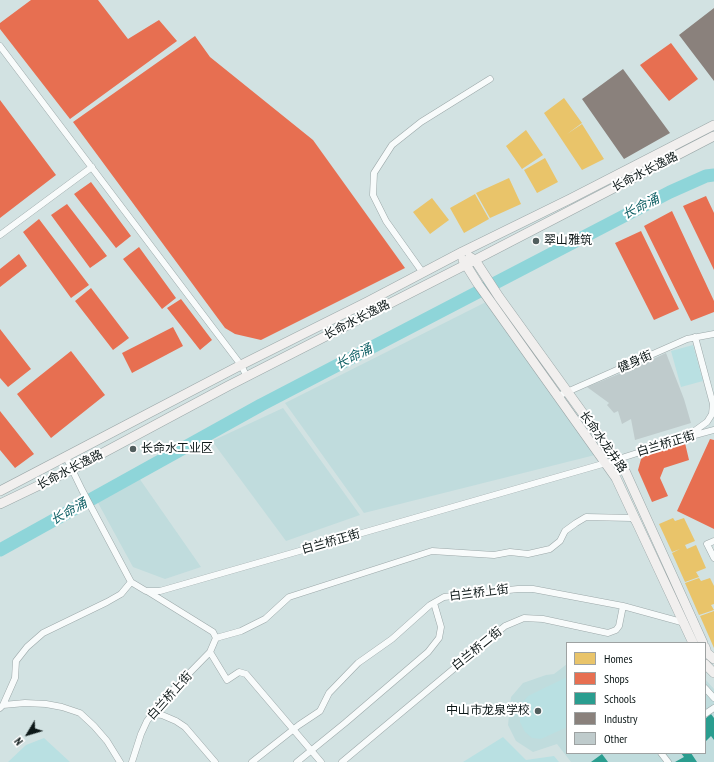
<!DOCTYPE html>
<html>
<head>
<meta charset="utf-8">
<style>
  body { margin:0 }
  #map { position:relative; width:714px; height:762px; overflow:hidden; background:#d2e2e2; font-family:"PT Sans Narrow",sans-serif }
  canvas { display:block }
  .legend { position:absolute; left:566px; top:642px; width:140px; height:112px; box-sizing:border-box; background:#fff; border:1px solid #9ea2a2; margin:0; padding:5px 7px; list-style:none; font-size:12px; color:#0c1717 }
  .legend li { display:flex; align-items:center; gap:8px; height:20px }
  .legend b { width:20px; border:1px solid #9ea2a2 }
  .north { position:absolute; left:8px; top:714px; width:40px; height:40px; -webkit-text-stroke:3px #fff; paint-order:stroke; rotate:232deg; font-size:11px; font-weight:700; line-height:16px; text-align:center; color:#0c1717 }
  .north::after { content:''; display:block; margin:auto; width:14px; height:18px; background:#0c1717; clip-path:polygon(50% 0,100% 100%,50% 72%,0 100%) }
</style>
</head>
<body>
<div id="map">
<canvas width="714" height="762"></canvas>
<ul class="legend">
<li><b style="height:11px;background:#e9c46a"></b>Homes</li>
<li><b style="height:11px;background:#e76f51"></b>Shops</li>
<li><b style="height:11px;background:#2a9d8f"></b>Schools</li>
<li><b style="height:11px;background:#8a817c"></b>Industry</li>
<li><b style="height:11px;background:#bfcbcc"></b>Other</li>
</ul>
<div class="north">N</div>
</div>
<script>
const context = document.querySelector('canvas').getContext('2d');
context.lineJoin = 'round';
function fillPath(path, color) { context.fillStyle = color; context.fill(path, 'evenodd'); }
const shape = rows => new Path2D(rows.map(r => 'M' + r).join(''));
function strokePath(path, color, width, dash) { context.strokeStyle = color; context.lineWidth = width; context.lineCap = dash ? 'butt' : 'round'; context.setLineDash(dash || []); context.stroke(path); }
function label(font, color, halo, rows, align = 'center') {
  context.font = font + ' "PT Sans Narrow","Noto Sans SC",sans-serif'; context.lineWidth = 4; context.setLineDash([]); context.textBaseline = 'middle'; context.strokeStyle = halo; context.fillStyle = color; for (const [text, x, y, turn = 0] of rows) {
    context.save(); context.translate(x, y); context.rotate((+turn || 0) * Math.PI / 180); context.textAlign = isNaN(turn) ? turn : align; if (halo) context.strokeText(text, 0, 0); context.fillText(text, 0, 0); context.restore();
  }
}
fillPath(shape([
  [488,301,595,455,364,513,285,403],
  [283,408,360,515,286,541,212,441],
  [139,478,201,567,165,579,133,567,97,501],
  [567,664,567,753,705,753,705,679,714,689,714,762,571,762,557,744,533,752,516,741,508,725,511,697,523,683,546,675,554,674]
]), '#c0dcdd');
fillPath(shape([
  [693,345,703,381,681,387,671,351],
  [567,677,567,727,541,739,532,738,525,732,520,722,520,705,528,696],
  [503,737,526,760,554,756,559,762,463,762],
  [44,738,70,762,8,762,26,745]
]), '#b9e0e2');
fillPath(shape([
  [564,98,582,123,567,134,582,124,604,159,582,170,544,113],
  [526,130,543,155,522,169,506,146],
  [545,158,558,182,537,193,524,170],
  [509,178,521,204,490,218,476,193],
  [475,194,489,219,464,233,450,208],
  [432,198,449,220,430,234,413,212],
  [673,518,675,521,684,518,695,541,685,545,687,549,696,545,706,568,696,572,699,577,685,582,672,553,680,549,672,552,659,524],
  [699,578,701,581,710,578,714,586,714,604,711,605,714,610,699,615,685,583],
  [714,611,714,648,700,616]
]), '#e9c46a');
fillPath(shape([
  [31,0,98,0,128,39,159,20,177,41,70,119,0,29,0,23],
  [195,36,210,57,313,140,405,268,261,340,235,334,225,328,73,122],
  [671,43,698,79,669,101,640,65],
  [0,100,56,175,0,218],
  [91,182,131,236,116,248,74,194],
  [706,196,714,213,714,270,683,206],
  [67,204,107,256,90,268,51,215],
  [672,211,714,301,714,312,691,321,644,226],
  [39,219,89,285,71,298,23,232],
  [641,231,679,309,654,320,615,243],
  [139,247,176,298,162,309,123,259],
  [19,254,27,266,0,287,0,269],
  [91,288,129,338,113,350,75,301],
  [181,299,212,340,200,350,167,308],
  [173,327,183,346,132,373,122,353],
  [0,329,31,369,8,387,0,378],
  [71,351,105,395,51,438,17,394],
  [0,411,34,454,15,468,0,450],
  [710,439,714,440,714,529,677,511],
  [685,443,689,460,664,468,660,478,668,496,652,502,638,470,641,459,647,455]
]), '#e76f51');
fillPath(shape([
  [711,714,714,718,714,740,711,736,705,742,705,719],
  [681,753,691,753,697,762,675,762,684,757],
  [602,754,608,762,591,762]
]), '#2a9d8f');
fillPath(shape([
  [714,8,714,81,679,35],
  [623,69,670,133,624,159,582,99]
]), '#8a817c');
strokePath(shape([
  [0,550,261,405,670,192,706,176,714,175]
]), '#8ed5d9', 13);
fillPath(shape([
  [666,353,684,399,691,423,635,440,631,419,622,424,618,411,614,413,607,405,609,403,587,387,636,367]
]), '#bfcbcc');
const street = shape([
  [0,46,241,365,247,377],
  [0,235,92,167],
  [423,273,386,221,373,195,374,173,392,145,421,122,490,79],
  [558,396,687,339,714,334],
  [689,435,707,422,712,414,713,404,695,337],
  [66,457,82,490,131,582],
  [714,541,707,544,714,558],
  [147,591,213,632,216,638],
  [210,652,227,680,239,672,246,674,321,762],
  [705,688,714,698],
  [3,705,25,703,46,704,62,707,80,713,94,726,107,741,120,762],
  [0,708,3,705,15,678,16,661,27,647,43,633,107,602,121,594,131,582,146,591,160,591,606,463,684,438,714,430],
  [153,714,162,715,176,721,185,727,215,762],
  [705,714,714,708],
  [661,753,668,762],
  [132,762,141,734,147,721,162,701,210,652,216,638,241,631,265,619,289,597,432,551,494,555,510,552,528,554,550,549,560,541,565,531,576,523,586,517,632,518,636,523],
  [252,762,299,725,320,711,329,693,358,663,392,639,430,605,444,597,518,589,533,589,623,606,685,623],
  [297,762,345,723,428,652,439,638,441,627,434,603],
  [342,762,505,626,524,618,543,619,608,633,616,630,619,626,623,606]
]);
const secondary = shape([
  [470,257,475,260,499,297,626,473,703,643],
  [463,260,478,284,616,478,693,643],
  [0,491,241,365,367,302,462,252,570,199,714,125],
  [0,504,73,469,228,386,475,260,714,136],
  [705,647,707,653,714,659],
  [705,664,714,673]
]);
strokePath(street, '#9ca8a9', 7);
strokePath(secondary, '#9ca8a9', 10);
strokePath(street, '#f8fbfb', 6);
strokePath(secondary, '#f1efee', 9);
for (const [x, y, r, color] of [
  [536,241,4,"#515e5e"],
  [133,449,4,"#515e5e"],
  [538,711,4,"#515e5e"]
]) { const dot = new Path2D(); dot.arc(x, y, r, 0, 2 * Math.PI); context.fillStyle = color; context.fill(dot); strokePath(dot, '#fff', 1.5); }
label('12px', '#0c1717', '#fff', [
  ["长命水长逸路",645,172,-27],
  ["长命水长逸路",357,320,-27],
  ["健身街",635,362,-24],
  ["长命水龙井路",603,442,55],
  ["白兰桥正街",666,444,-17],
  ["长命水长逸路",70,470,-27],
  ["白兰桥正街",331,542,-16],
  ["白兰桥上街",479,593,-7],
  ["白兰桥二街",477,649,-39],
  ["白兰桥上街",170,696,-48]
]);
label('12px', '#0c1717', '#fff', [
  ["翠山雅筑",544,241],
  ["长命水工业区",141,449],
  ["中山市龙泉学校",530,711,"right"]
], 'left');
label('italic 13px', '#106166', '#fff', [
  ["长命涌",641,207,-27],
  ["长命涌",354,357,-27],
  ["长命涌",69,512,-29]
]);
</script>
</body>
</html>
